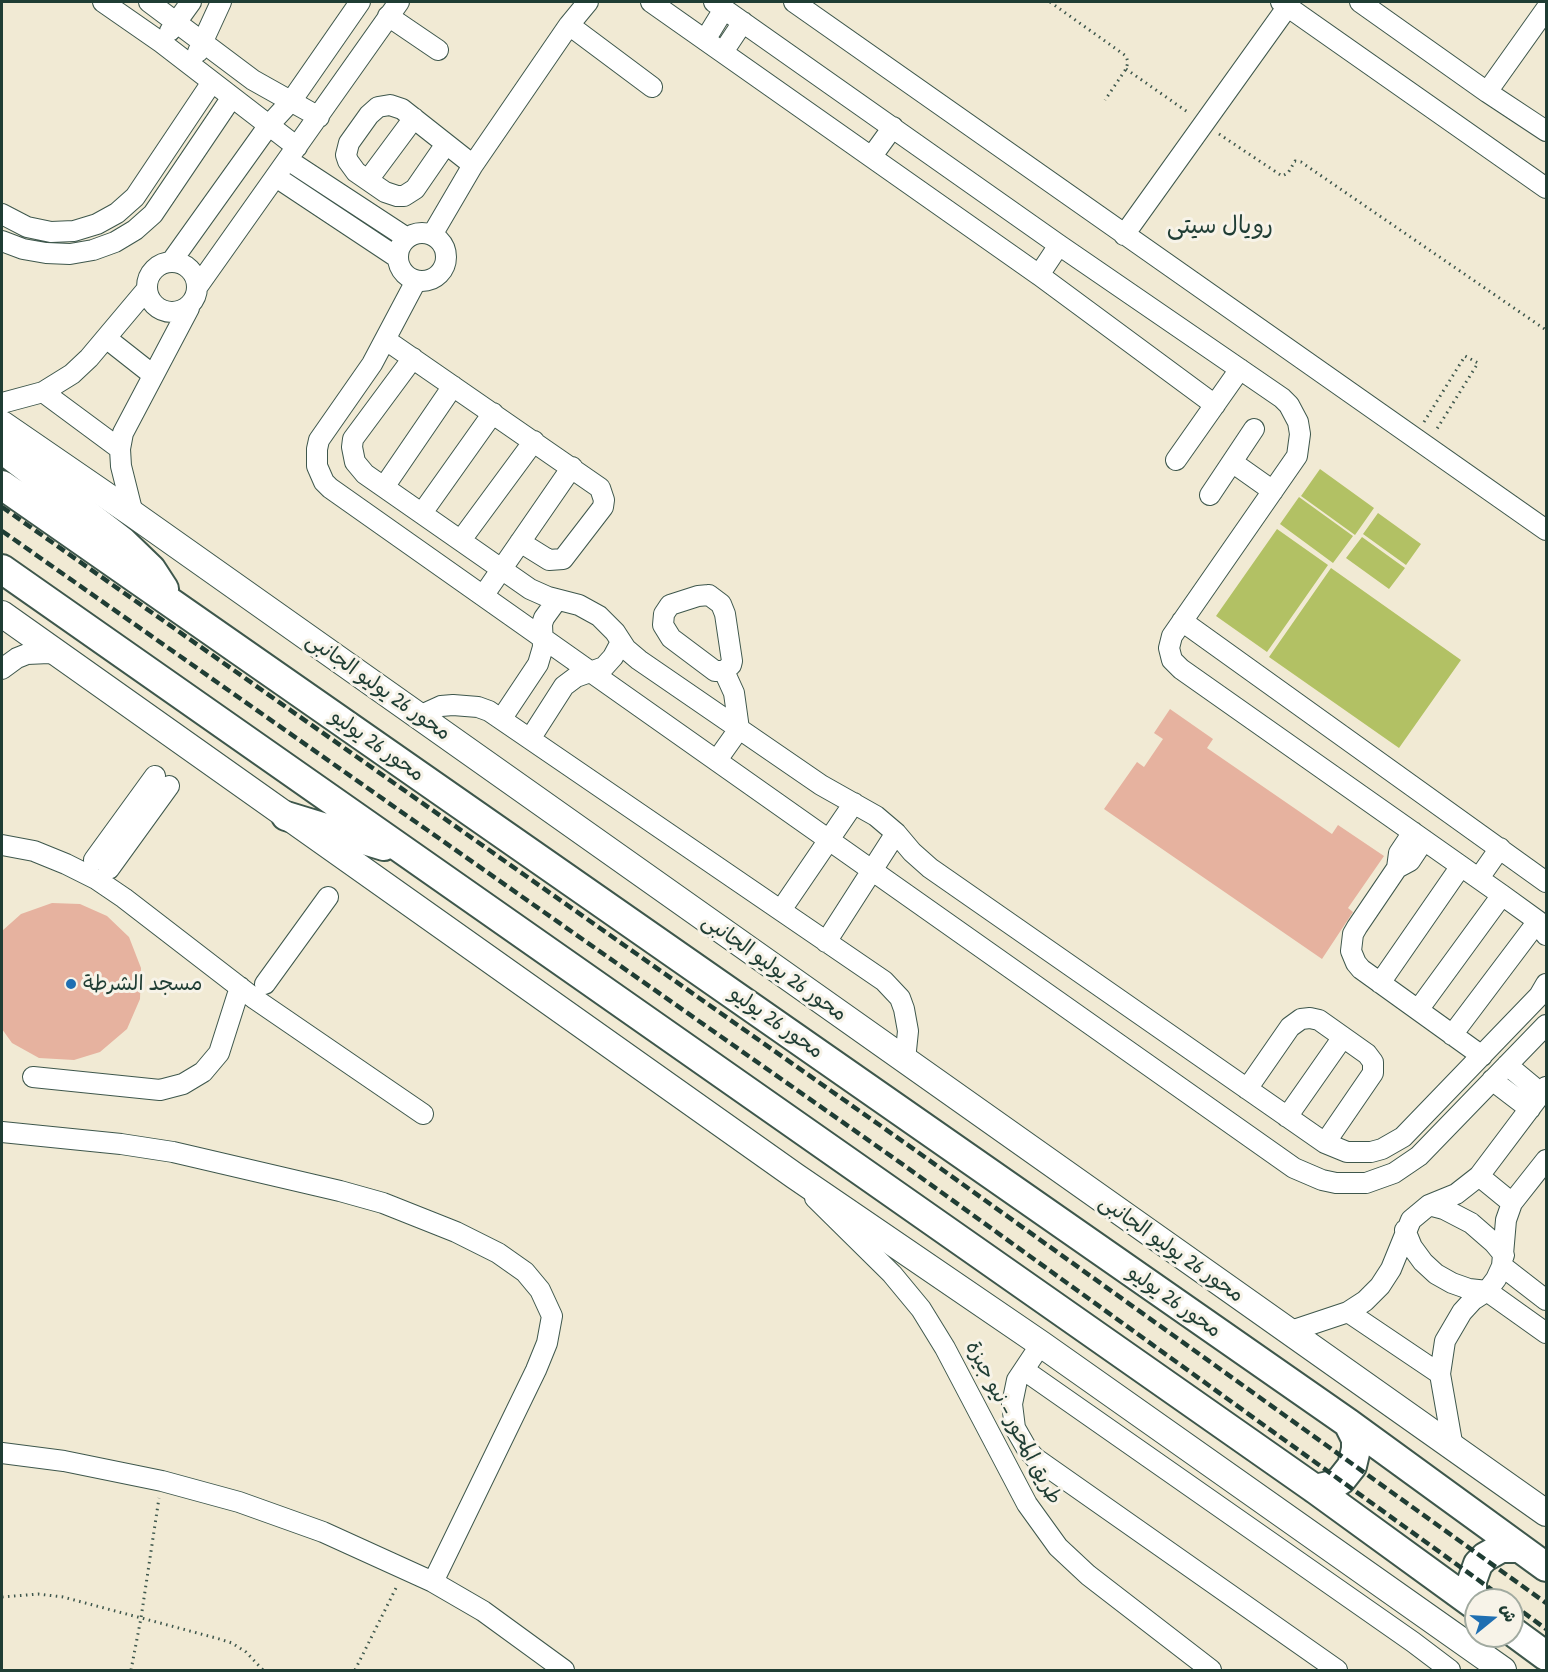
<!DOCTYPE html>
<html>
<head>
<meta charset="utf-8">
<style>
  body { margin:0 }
  #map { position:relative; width:1548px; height:1672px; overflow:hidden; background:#f1ead4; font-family:"Patrick Hand","Playpen Sans Arabic",sans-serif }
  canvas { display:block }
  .frame { position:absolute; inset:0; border:3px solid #1f3d34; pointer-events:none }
  .north { position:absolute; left:1464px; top:1588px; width:60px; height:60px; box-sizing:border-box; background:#f7f3e8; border:2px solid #a1aaa0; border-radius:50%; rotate:72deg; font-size:16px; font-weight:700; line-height:24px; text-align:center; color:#1f3d34 }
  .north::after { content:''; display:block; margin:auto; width:21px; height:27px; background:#1f6fb2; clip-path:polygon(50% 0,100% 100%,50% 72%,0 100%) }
</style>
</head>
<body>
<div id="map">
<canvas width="1548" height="1672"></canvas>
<div class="frame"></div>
<div class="north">ش</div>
</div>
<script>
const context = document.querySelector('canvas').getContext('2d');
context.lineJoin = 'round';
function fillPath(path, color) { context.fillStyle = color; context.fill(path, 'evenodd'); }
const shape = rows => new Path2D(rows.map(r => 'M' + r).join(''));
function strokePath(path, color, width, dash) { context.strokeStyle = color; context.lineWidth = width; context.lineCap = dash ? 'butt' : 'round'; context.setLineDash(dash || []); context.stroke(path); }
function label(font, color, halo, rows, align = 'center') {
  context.font = font + ' "Patrick Hand","Playpen Sans Arabic",sans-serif'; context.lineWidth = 6; context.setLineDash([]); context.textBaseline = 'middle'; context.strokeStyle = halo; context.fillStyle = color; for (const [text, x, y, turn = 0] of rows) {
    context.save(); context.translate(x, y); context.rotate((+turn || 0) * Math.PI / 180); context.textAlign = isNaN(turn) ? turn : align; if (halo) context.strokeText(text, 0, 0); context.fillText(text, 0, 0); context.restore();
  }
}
fillPath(shape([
  [1320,469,1374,508,1355,535,1301,496],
  [1299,497,1353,536,1333,563,1280,524],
  [1378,513,1421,544,1406,565,1363,534],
  [1277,529,1328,565,1267,652,1216,616],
  [1362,537,1405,568,1389,589,1346,558],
  [1331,568,1461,660,1399,748,1269,657]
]), '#b2c164');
fillPath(shape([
  [1170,709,1213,739,1207,748,1332,834,1338,825,1384,856,1348,908,1353,912,1322,959,1104,809,1137,762,1144,767,1163,739,1154,733],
  [52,903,80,904,107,916,129,937,141,968,140,999,127,1029,100,1052,74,1060,39,1058,12,1043,2,1029,2,931,21,914]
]), '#e6b29f');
const minor = shape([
  [103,2,162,43,297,147],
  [149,2,253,80,319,117],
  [651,2,1039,275,1215,405],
  [714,2,1059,245,1282,398,1289,405,1298,422,1300,434,1297,456,1172,636,1169,648,1172,660,1181,669,1502,895,1538,921,1546,935],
  [794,2,1546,530],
  [1281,2,1546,188],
  [1360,2,1487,92,1546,131],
  [388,16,438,50],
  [569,25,652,87],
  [170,31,191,2],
  [705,40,724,9],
  [198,52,221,2],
  [723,52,743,22],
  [1487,92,1546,9],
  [446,144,415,189,404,196,397,196,385,192,356,172,348,161,346,155,349,143,369,115,378,107,390,105,402,109,473,165],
  [872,156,893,127],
  [288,160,407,238],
  [276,177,398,258],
  [368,180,414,118],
  [2,214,27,227,51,232,74,231,97,224,117,213,135,197,212,82],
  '398 257a24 24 0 1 1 48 0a24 24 0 1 1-48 0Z',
  [432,235,473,165,569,25,588,2],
  [1124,235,1288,6],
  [2,241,23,249,46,253,70,254,93,250,115,242,135,230,153,214,232,97],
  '147 287a25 25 0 1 1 50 0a25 25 0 1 1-50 0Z',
  [171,262,269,125,292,100,360,2],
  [1039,275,1059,245],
  [416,281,372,364,319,440,317,449,317,466,324,482,330,488,1294,1168,1322,1180,1336,1183,1366,1183,1394,1173,1419,1156,1546,1025],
  [198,286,399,2],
  [106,338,153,375],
  [386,340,600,488,604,500,603,507,563,559,549,560,520,542],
  [413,358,353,439,352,447,355,462,365,474,530,589,548,597,579,605,599,616,615,632,626,649,639,660,821,785,876,816,896,833,912,852,930,868,1325,1143,1347,1152,1371,1152,1382,1149,1403,1137,1539,996,1546,984],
  [43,392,120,449],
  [2,403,43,392,72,374,89,358,147,289],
  [1176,460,1240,369],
  [1232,462,1273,491],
  [384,487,453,386],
  [1210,495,1254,429],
  [422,513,493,413],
  [133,514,121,466,120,449,123,433,189,308],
  [461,540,534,441],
  [709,595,721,604,725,614,732,661,731,665,724,671,715,671,671,638,663,625,664,614,670,605,698,596,709,595],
  [483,596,572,467],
  [1182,621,1546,882],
  [2,669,17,658,27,654,49,653,60,655],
  [419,716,441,706,453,705,478,707,489,711,884,981,900,998,904,1009,908,1031,905,1060],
  [502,718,538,664,543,647,542,624,544,618,557,600],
  [530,739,564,686,576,677,604,667,613,657,621,642],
  [717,760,739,729,734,693,724,671],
  [1424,840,1410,861,1397,868,1357,927,1353,934,1351,951,1356,963,1361,969,1482,1056],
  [2,845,34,851,66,864,96,879,124,898,255,999,423,1114],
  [94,860,155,776],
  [1397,868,1399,853,1413,832],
  [109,869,169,786],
  [1479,878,1500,848],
  [781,910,854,803],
  [826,942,896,833],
  [1380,983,1461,866],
  [265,984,328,897],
  [1418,1010,1502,895],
  [1452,1035,1538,921],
  [1507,1065,1542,1094],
  [33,1077,160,1090,183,1084,203,1072,219,1053,240,987],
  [1492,1080,1530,1109],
  [1247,1089,1290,1027,1301,1019,1310,1018,1319,1020,1367,1054,1373,1062,1373,1073,1325,1143],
  [1287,1117,1343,1037],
  [2,1132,121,1144,173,1152,340,1191,383,1203,456,1232,498,1253,525,1272,540,1290,552,1316,547,1343,536,1370,433,1582],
  [1479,1176,1512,1203],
  [815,1198,892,1274,921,1309,945,1348,1027,1504,1058,1547,1088,1575,1211,1670],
  [1429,1205,1444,1209,1471,1223,1494,1243,1504,1255],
  [1405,1230,1412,1247,1423,1262,1436,1274,1452,1283,1469,1289,1487,1291,1546,1333],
  [1502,1266,1546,1300],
  [1348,1312,1440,1374],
  [1288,1332,1348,1312,1365,1301,1380,1286,1391,1269,1411,1220,1429,1205,1456,1194,1479,1176,1546,1087],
  [1041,1344,1017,1380,1012,1404,1015,1428,1027,1449,1035,1458,1337,1670],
  [1024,1370,1413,1642,1450,1670],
  [1453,1448,1440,1374,1445,1341,1462,1312,1473,1300,1487,1291,1496,1279,1502,1266,1506,1220,1512,1203,1546,1160],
  [2,1453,64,1461,162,1481,239,1502,323,1532,433,1582,483,1611,564,1670]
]);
const major = shape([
  [2,424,133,514,1546,1513],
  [2,614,795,1176,1041,1344,1503,1670]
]);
const highway = shape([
  [2,449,122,541,151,569,164,589],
  [2,485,1348,1423,1546,1567],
  [2,569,1315,1489,1476,1606],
  [286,816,384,846],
  [1315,1489,1333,1485,1341,1480,1352,1466,1356,1449,1356,1439,1348,1423],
  [1476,1604,1472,1590,1472,1581,1478,1564,1485,1557,1501,1548,1519,1548],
  [1512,1631,1546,1656]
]);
strokePath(minor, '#3e574c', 22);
strokePath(major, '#3e574c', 28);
strokePath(highway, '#3e574c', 32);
strokePath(shape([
  [1050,2,1126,56,1128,62,1126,69,1105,100],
  [1126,69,1189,113],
  [1219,134,1282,176,1288,173,1295,161,1301,162,1546,330],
  [1424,422,1465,356,1478,363,1435,432],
  [2,1597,38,1594,63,1597,216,1638,232,1643,246,1652,263,1670],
  [131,1670,141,1618,159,1498],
  [355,1670,397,1586]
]), '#3e574c', 3, [1.5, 4.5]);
strokePath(minor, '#fff', 20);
strokePath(major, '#fff', 26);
strokePath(highway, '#fff', 28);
strokePath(shape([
  [2,507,915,1150,1546,1603],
  [2,531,905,1166,1506,1600],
  [1512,1604,1546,1629]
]), '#1f3d34', 4.5, [9, 4.5]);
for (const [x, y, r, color] of [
  [71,984,6,"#1f6fb2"]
]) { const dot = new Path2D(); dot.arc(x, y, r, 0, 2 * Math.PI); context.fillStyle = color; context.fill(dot); strokePath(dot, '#f7f3e8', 2); }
label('21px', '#1f3d34', '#f7f3e8', [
  ["محور 26 يوليو الجانبى",378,687,35],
  ["محور 26 يوليو",377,746,35],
  ["محور 26 يوليو الجانبى",774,968,35],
  ["محور 26 يوليو",776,1023,35],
  ["محور 26 يوليو الجانبى",1171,1249,35],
  ["محور 26 يوليو",1174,1302,35],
  ["طريق المحور - نيو جيزة",1013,1423,62]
]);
label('21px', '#1f3d34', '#f7f3e8', [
  ["مسجد الشرطة",83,984]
], 'left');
label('24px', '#1f3d34', '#f7f3e8', [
  ["رويال سيتى",1220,227]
]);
</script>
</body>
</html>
